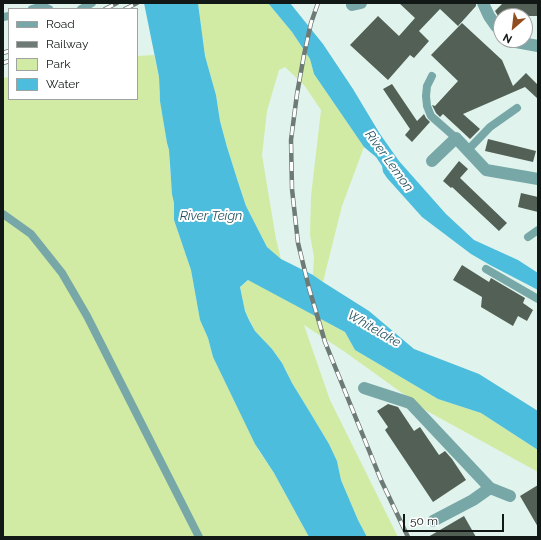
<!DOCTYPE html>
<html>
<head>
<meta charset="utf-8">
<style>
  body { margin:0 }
  #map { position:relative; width:541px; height:540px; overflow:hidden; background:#e0f4ed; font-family:Raleway,sans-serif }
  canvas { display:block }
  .frame { position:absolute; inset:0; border:4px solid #111816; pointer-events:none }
  .legend { position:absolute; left:8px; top:8px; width:130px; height:92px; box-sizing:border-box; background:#fff; border:1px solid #a0a3a2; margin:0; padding:5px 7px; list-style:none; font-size:12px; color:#111816 }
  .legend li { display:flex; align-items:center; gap:8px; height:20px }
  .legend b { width:20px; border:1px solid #a0a3a2 }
  .north { position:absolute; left:493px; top:8px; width:40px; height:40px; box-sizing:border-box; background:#fff; border:1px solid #a0a3a2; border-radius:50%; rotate:208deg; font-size:11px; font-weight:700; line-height:16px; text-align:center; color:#111816 }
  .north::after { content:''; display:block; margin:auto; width:14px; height:18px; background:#904d1d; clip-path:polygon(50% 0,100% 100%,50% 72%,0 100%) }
  .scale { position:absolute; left:403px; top:514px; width:101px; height:18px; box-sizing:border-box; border:2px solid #111816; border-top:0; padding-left:5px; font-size:12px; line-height:14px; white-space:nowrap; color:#111816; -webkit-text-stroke:3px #fff; paint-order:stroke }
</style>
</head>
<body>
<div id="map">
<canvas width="541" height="540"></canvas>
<div class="frame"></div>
<ul class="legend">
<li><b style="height:5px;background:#78a7a7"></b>Road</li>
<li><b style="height:5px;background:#6d7a76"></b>Railway</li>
<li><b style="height:11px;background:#d1eba5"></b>Park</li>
<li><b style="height:11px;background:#4dbddd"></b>Water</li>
</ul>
<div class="north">N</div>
<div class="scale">50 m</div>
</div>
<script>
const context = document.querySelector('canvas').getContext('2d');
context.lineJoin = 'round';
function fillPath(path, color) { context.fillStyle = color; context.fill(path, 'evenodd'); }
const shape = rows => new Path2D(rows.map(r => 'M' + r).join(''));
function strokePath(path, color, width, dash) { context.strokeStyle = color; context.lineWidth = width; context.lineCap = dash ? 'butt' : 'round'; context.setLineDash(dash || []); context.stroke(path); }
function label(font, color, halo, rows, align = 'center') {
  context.font = font + ' Raleway,sans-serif'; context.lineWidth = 4; context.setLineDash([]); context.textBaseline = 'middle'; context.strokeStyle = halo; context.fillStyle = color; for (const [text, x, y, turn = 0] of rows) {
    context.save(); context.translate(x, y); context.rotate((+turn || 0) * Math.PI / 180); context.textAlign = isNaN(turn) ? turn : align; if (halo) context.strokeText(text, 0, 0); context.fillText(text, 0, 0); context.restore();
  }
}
fillPath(shape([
  [198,3,268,3,292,32,310,59,314,74,364,147,342,206,323,282,313,275,314,257,310,235,311,196,321,110,304,85,285,67,279,70,267,111,262,155,276,239,281,259,267,247,246,206,239,185,227,147,220,121,216,95,205,56],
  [154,55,159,77,159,92,167,143,169,150,170,171,174,203,174,220,191,270,200,320,208,338,213,357,259,451,274,473,309,537,3,537,3,78,9,77,9,99,137,99,137,56],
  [249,280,345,332,355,350,438,399,481,413,538,450,538,472,427,411,345,352,304,325,330,400,398,537,367,537,358,520,341,480,337,461,329,444,311,414,292,383,282,363,272,349,255,331,245,311,240,287]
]), '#d1eba5');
fillPath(shape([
  [144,3,198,3,205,56,216,95,220,121,227,147,239,185,246,206,267,247,281,259,313,275,323,282,369,311,414,349,479,374,538,411,538,450,481,413,438,399,355,350,345,332,248,280,240,287,245,311,249,320,255,331,272,349,282,363,292,383,311,414,329,444,337,461,341,480,358,520,367,537,309,537,274,473,255,444,213,357,208,338,200,320,191,270,174,220,174,203,172,194,169,150,167,143,160,101,159,77],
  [268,3,290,3,323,44,353,89,380,134,399,161,446,214,474,240,518,260,538,273,538,290,490,265,471,254,422,217,387,178,383,172,382,166,376,157,364,147,314,74,310,59,292,32]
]), '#4dbddd');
fillPath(shape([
  [399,3,476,3,476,6,458,26,440,9,419,31,429,41,414,58,410,55,388,80,350,45,378,16,399,36,415,18],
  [503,3,538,3,538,16,498,16,495,11],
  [462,23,502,60,513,86,526,73,538,85,538,99,525,87,463,114,480,129,470,139,443,114,440,117,436,113,432,105,435,106,458,81,431,55],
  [392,84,417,121,424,114,426,118,430,122,412,142,405,135,410,129,383,89],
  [488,139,536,151,533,162,485,151],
  [459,161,468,169,460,178,507,223,499,231,452,187,451,188,443,181],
  [521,193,538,197,538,212,518,207],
  [462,265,489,282,491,278,525,298,523,303,533,310,527,321,518,316,513,326,481,307,482,297,453,280],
  [388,404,398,407,414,431,420,427,439,455,445,451,452,459,466,480,433,502,385,430,388,427,377,411],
  [538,485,538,527,520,496],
  [464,516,476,537,428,537]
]), '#536055');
strokePath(shape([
  [32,9,42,6,49,9],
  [81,9,92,3],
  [3,17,9,16],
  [432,76,427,86,426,96,427,106,431,116,456,138],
  [467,151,490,127,517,108],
  [3,214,31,234,62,273,87,316,199,537],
  [528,237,538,230],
  [486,269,538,299]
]), '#78a7a7', 8);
strokePath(shape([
  [483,3,489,16,496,26,501,31],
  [352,5,361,3],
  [513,40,516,42,538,46],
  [432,161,456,138,486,170,538,179],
  [364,388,410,403,490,488,510,496],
  [433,521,473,500,490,488]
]), '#78a7a7', 12);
const rail = shape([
  [318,3,311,23,304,55,297,94,291,140,292,189,298,243,309,288,325,342,381,480,408,537],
  [105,9,117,3],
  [125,9,137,3],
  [3,53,9,51],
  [3,63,9,61]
]);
strokePath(rail, '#6d7a76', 4.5);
strokePath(rail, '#fff', 3, [9]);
label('italic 13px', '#255462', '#fff', [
  ["River Lemon",389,161,54],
  ["River Teign",211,216],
  ["Whitelake",374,329,30]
]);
</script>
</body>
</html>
